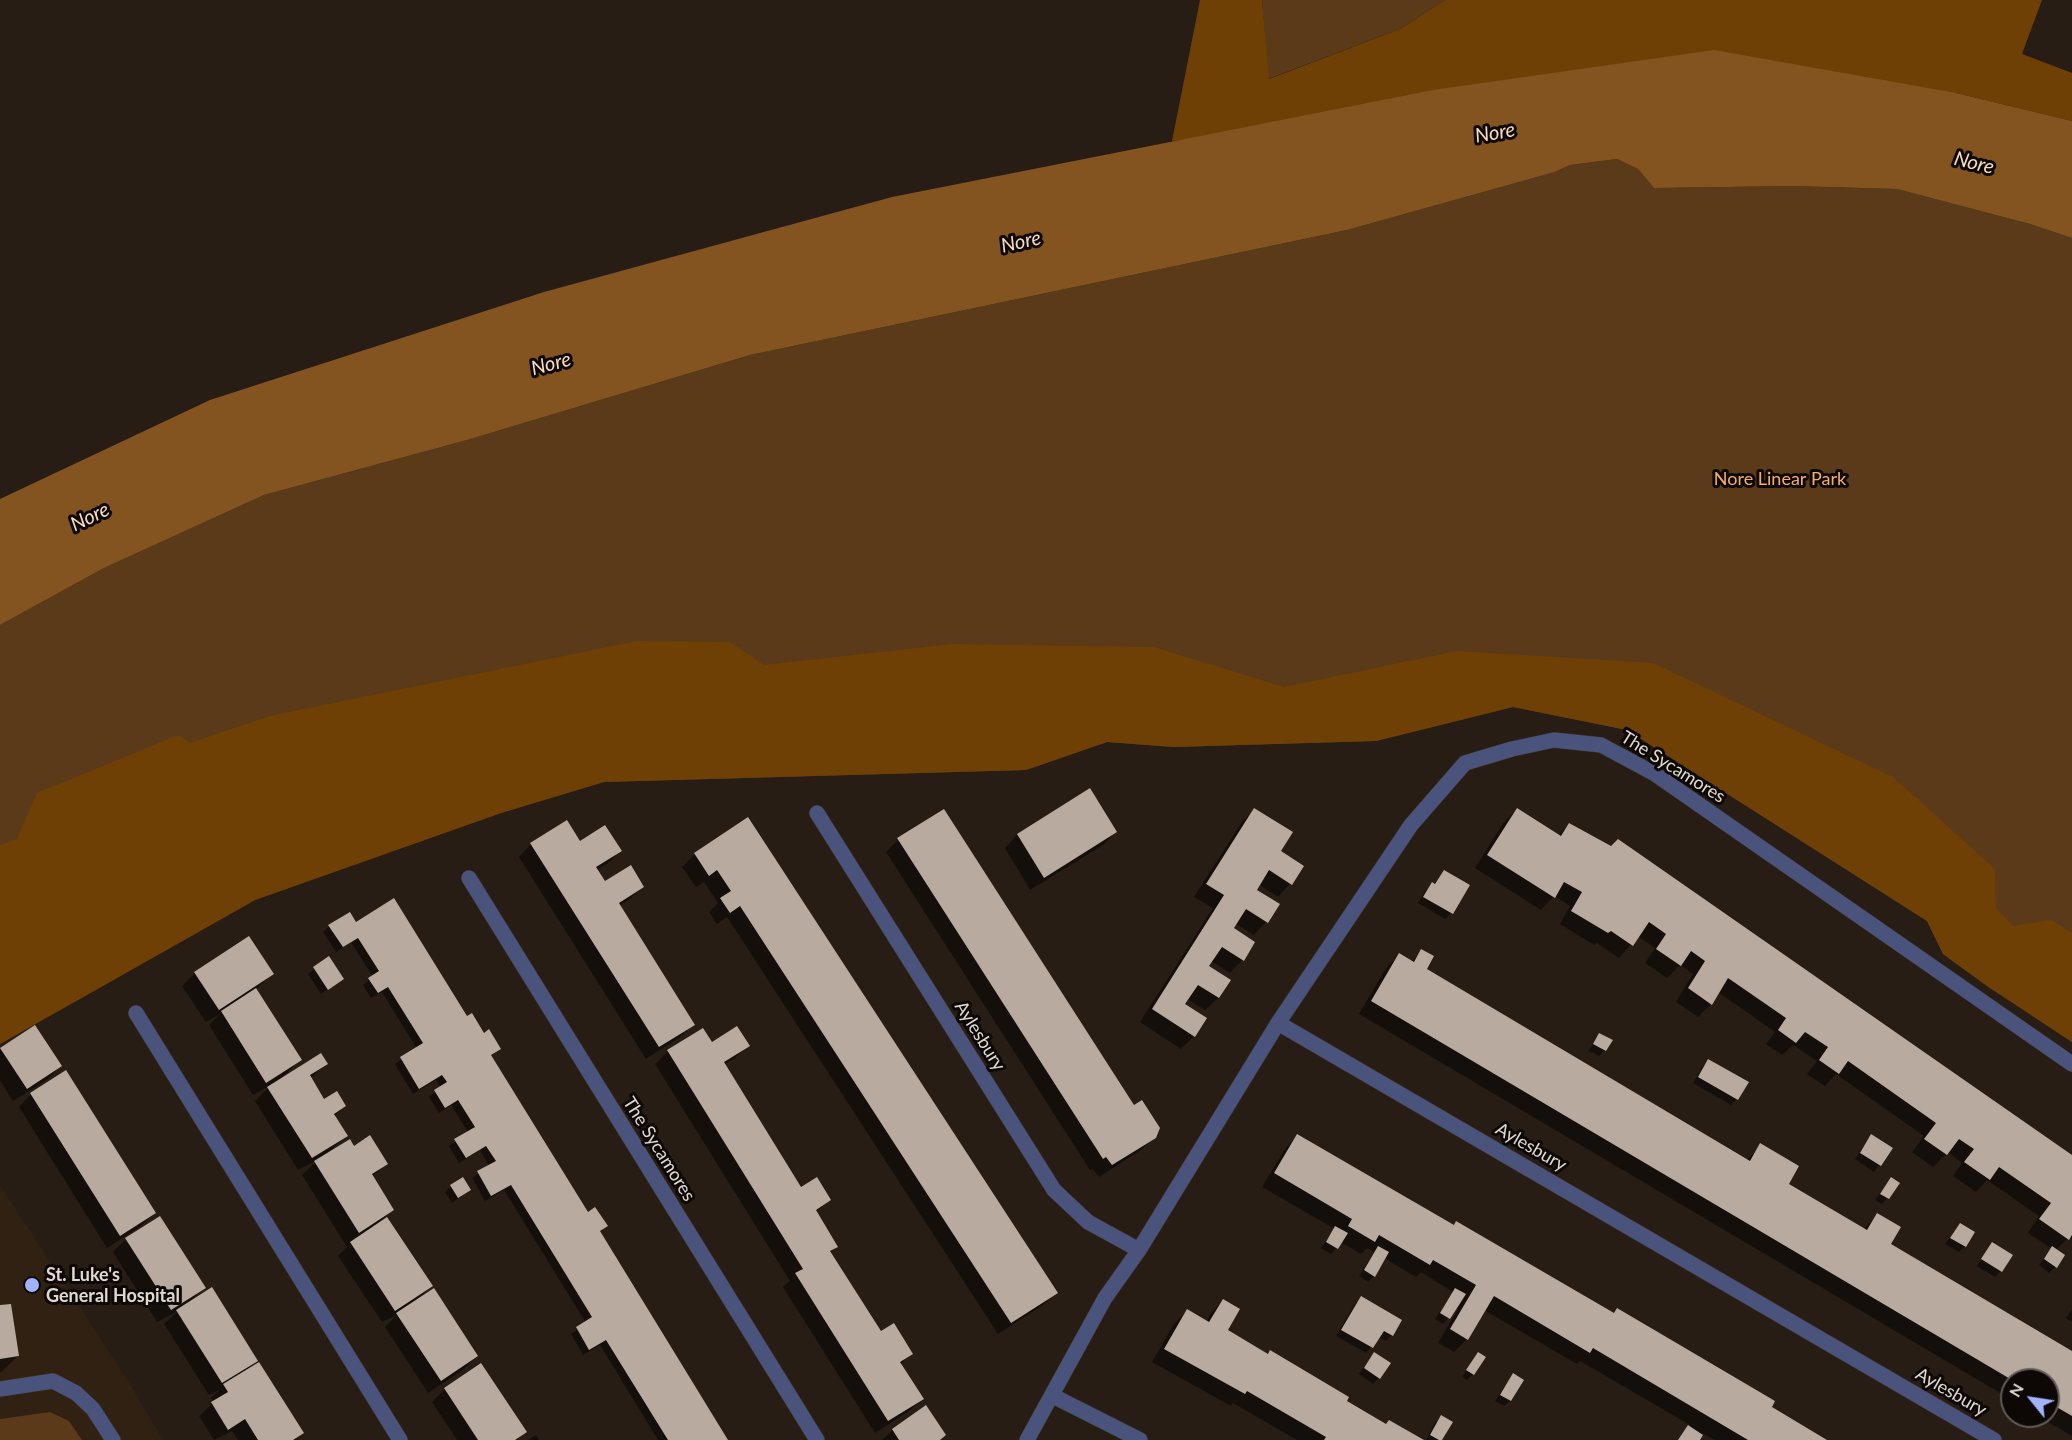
<!DOCTYPE html>
<html>
<head>
<meta charset="utf-8">
<style>
  body { margin:0 }
  #map { position:relative; width:2072px; height:1440px; overflow:hidden; background:#271d14; font-family:Lato,sans-serif }
  canvas { display:block }
  .north { position:absolute; left:2000px; top:1368px; width:60px; height:60px; box-sizing:border-box; background:#0d0805; border:2px solid #615c57; border-radius:50%; rotate:300deg; font-size:16px; font-weight:700; line-height:24px; text-align:center; color:#e0d9d2 }
  .north::after { content:''; display:block; margin:auto; width:21px; height:27px; background:#a1b3fd; clip-path:polygon(50% 0,100% 100%,50% 72%,0 100%) }
</style>
</head>
<body>
<div id="map">
<canvas width="2072" height="1440"></canvas>
<div class="north">N</div>
</div>
<script>
const context = document.querySelector('canvas').getContext('2d');
context.lineJoin = 'round';
function fillPath(path, color) { context.fillStyle = color; context.fill(path, 'evenodd'); }
const shape = rows => new Path2D(rows.map(r => 'M' + r).join(''));
function strokePath(path, color, width, dash) { context.strokeStyle = color; context.lineWidth = width; context.lineCap = dash ? 'butt' : 'round'; context.setLineDash(dash || []); context.stroke(path); }
function label(font, color, halo, rows, align = 'center') {
  context.font = font + ' Lato,sans-serif'; context.lineWidth = 6; context.setLineDash([]); context.textBaseline = 'middle'; context.strokeStyle = halo; context.fillStyle = color; for (const [text, x, y, turn = 0] of rows) {
    context.save(); context.translate(x, y); context.rotate((+turn || 0) * Math.PI / 180); context.textAlign = isNaN(turn) ? turn : align; if (halo) context.strokeText(text, 0, 0); context.fillText(text, 0, 0); context.restore();
  }
}
fillPath(shape([
  [0,1185,130,1384,163,1440,0,1440]
]), '#302113');
fillPath(shape([
  [1262,0,1445,0,1400,29,1268,79],
  [1617,159,1638,169,1654,188,1794,186,1897,189,2030,224,2072,238,2072,1042,1987,986,1943,954,1927,921,1627,730,1513,707,1376,741,1174,747,1107,742,1026,770,604,782,501,813,255,900,0,1044,0,625,104,568,264,495,467,440,750,355,1347,230,1555,172,1570,165],
  [50,1412,69,1421,82,1440,0,1440,0,1419]
]), '#5a3a19');
fillPath(shape([
  [1200,0,1262,0,1269,79,1400,29,1445,0,2042,0,2022,54,2072,73,2072,121,1956,93,1172,141],
  [637,641,730,642,764,665,953,644,1154,647,1284,687,1457,651,1653,663,1893,777,1995,869,1996,908,2013,926,2051,920,2072,933,2072,1042,1987,986,1943,954,1927,921,1627,730,1513,707,1376,741,1174,747,1107,742,1026,770,604,782,501,813,255,900,0,1044,0,845,17,839,37,793,178,735,190,743,270,716]
]), '#6e4005');
fillPath(shape([
  [1714,50,1956,93,2072,121,2072,238,2030,224,1897,189,1794,186,1654,188,1638,169,1617,159,1570,165,1555,172,1347,230,750,355,467,440,264,495,104,568,0,625,0,499,210,400,544,292,892,197,1433,90]
]), '#835420');
fillPath(shape([
  [1090,790,1115,832,1103,845,1030,890,1005,848,1017,835],
  [1254,810,1279,852,1290,884,1278,897,1258,884,1255,890,1266,922,1254,935,1235,923,1232,929,1242,960,1230,973,1211,961,1207,966,1229,980,1218,998,1205,1010,1187,999,1183,1004,1194,1036,1181,1049,1140,1022,1213,908,1194,897,1242,822],
  [1517,810,1558,836,1569,824,2072,1157,2072,1239,2069,1237,2056,1250,2055,1267,2049,1273,2039,1265,2052,1249,2028,1233,2039,1216,1987,1180,1976,1192,1953,1176,1962,1163,1948,1152,1933,1167,1912,1152,1924,1136,1836,1074,1825,1086,1807,1074,1817,1061,1793,1045,1782,1055,1766,1044,1775,1032,1718,992,1711,1004,1698,1017,1676,1002,1693,974,1680,965,1667,978,1645,963,1655,948,1638,936,1619,958,1597,943,1594,945,1560,924,1570,906,1554,896,1541,910,1475,868,1504,822],
  [748,819,1056,1292,1043,1305,998,1334,727,917,717,924,709,912,718,903,704,882,696,887,682,867,695,854],
  [898,840,1155,1137,1141,1150,1099,1177,1093,1169,1090,1170,886,852],
  [531,844,620,851,607,864,596,870,605,883,642,887,630,899,619,906,693,1025,680,1037,646,1059,519,857],
  [1444,872,1468,886,1451,913,1445,919,1418,903,1426,890,1433,885],
  [355,924,466,1018,499,1049,490,1057,587,1214,606,1226,599,1233,727,1440,658,1440,600,1345,583,1355,571,1334,586,1323,504,1190,485,1201,472,1178,489,1166,480,1150,459,1163,449,1146,468,1132,451,1105,439,1113,429,1097,441,1088,436,1080,413,1094,395,1064,417,1049,382,992,371,998,363,985,373,977,351,942,336,952,323,932,329,926],
  [1422,951,1425,969,1747,1160,1761,1145,1787,1184,1863,1230,1877,1215,1889,1244,2072,1353,2072,1436,2038,1416,2048,1416,2048,1380,2012,1380,2012,1400,1359,1014,1386,968,1399,955,1411,962],
  [329,958,342,979,321,994,308,974],
  [195,973,272,974,256,989,300,1060,283,1077,326,1064,310,1079,324,1101,345,1106,334,1117,346,1136,329,1152,353,1148,386,1164,372,1177,392,1210,380,1222,431,1286,419,1298,476,1356,464,1369,428,1393,385,1327,397,1315,382,1322,338,1256,347,1247,302,1175,319,1159,298,1170,255,1101,271,1085,253,1095,209,1025,220,1014,206,1022,182,986],
  [35,1027,60,1066,48,1079,13,1101,0,1080,0,1050],
  [1599,1035,1605,1050,1599,1056,1588,1051],
  [711,1044,748,1045,735,1058,724,1065,801,1189,829,1200,816,1213,837,1246,830,1253,881,1333,911,1353,900,1365,922,1399,909,1411,875,1433,783,1287,790,1281,655,1064,668,1051],
  [1709,1061,1737,1099,1731,1105,1693,1083,1703,1066],
  [31,1094,154,1213,141,1226,107,1248,19,1107],
  [1297,1136,1770,1407,1824,1440,1715,1440,1702,1433,1698,1440,1678,1440,1690,1425,1580,1361,1577,1364,1484,1310,1467,1339,1454,1352,1438,1343,1458,1309,1455,1308,1443,1324,1435,1319,1453,1292,1421,1272,1416,1277,1384,1258,1374,1276,1368,1282,1359,1276,1374,1252,1367,1248,1361,1254,1341,1242,1331,1254,1321,1248,1335,1229,1262,1187,1285,1149],
  [1871,1136,1891,1148,1874,1172,1855,1159],
  [1891,1179,1898,1183,1882,1204,1875,1200],
  [451,1186,469,1190,452,1203,445,1192],
  [160,1218,204,1287,191,1301,256,1361,248,1369,302,1433,295,1440,238,1440,232,1431,214,1440,199,1416,214,1402,211,1398,219,1390,209,1395,164,1324,178,1311,157,1322,113,1252,126,1239],
  [1960,1225,1965,1246,1959,1252,1945,1244],
  [1992,1244,2001,1271,1995,1277,1977,1266],
  [1361,1298,1392,1335,1386,1341,1378,1337,1366,1353,1336,1336,1355,1304],
  [1223,1301,1226,1331,1385,1425,1421,1440,1297,1440,1233,1403,1231,1406,1152,1362,1174,1324,1187,1311,1206,1322,1211,1313],
  [0,1307,18,1356,0,1373],
  [2072,1309,2072,1322,2066,1318],
  [1374,1354,1379,1378,1373,1384,1359,1374],
  [1478,1354,1473,1374,1467,1380,1462,1377],
  [481,1365,525,1432,517,1440,457,1440,432,1402,445,1389],
  [1513,1375,1522,1380,1510,1401,1504,1406,1495,1401],
  [1441,1417,1440,1440,1426,1440,1435,1423],
  [893,1430,940,1440,882,1440],
  [536,1435,539,1440,528,1440]
]), '#0007');
fillPath(shape([
  [1090,788,1117,832,1044,878,1017,834],
  [1254,808,1293,832,1281,851,1304,866,1292,885,1269,870,1257,890,1280,904,1268,923,1246,909,1234,928,1255,942,1244,961,1222,947,1209,966,1231,980,1219,998,1198,985,1185,1004,1207,1018,1195,1037,1152,1009,1224,895,1206,884],
  [1517,808,1561,836,1569,823,1611,846,1618,839,2072,1155,2072,1235,2069,1240,2039,1219,2051,1203,1999,1167,1990,1180,1964,1162,1974,1149,1959,1139,1947,1155,1924,1139,1936,1123,1848,1061,1839,1074,1819,1060,1828,1047,1805,1032,1796,1043,1778,1030,1786,1018,1728,978,1712,1005,1688,988,1705,961,1691,951,1681,966,1656,949,1666,934,1649,922,1633,946,1611,931,1608,933,1571,911,1582,892,1564,882,1555,898,1487,855],
  [944,809,1134,1105,1142,1100,1160,1128,1156,1138,1112,1165,1106,1157,1103,1159,897,838],
  [748,817,1058,1293,1011,1323,740,906,730,913,720,898,731,891,717,870,709,876,694,853],
  [567,820,580,841,605,825,622,851,596,867,605,881,631,865,644,887,619,903,695,1025,659,1047,530,843],
  [1444,870,1470,885,1453,914,1423,897,1432,882,1435,884],
  [394,898,467,1016,472,1013,484,1033,489,1029,501,1049,491,1055,588,1212,595,1207,608,1226,600,1231,728,1440,668,1440,606,1340,589,1350,576,1327,592,1317,511,1185,491,1196,477,1171,496,1161,486,1146,466,1158,454,1139,475,1127,458,1100,445,1108,434,1090,447,1082,442,1075,419,1089,400,1057,423,1043,388,987,378,993,368,978,379,971,358,938,343,947,328,925,350,912,356,922],
  [249,936,274,974,219,1010,194,972],
  [1421,949,1434,956,1427,969,1750,1161,1760,1143,1799,1166,1789,1184,1867,1230,1877,1213,1901,1227,1891,1244,2072,1351,2072,1416,2048,1402,2048,1380,2012,1380,1371,1001,1399,953,1414,962],
  [329,956,344,979,328,990,313,967],
  [256,988,302,1060,266,1083,221,1011],
  [35,1025,62,1066,27,1089,0,1048],
  [737,1026,750,1046,724,1062,801,1187,817,1177,831,1200,816,1210,838,1247,830,1251,881,1331,894,1323,913,1354,900,1362,924,1399,888,1421,795,1273,803,1269,667,1050,703,1028,712,1042],
  [1599,1033,1613,1040,1606,1051,1593,1044],
  [321,1053,328,1064,310,1075,324,1099,337,1091,346,1106,334,1114,348,1136,312,1158,267,1087],
  [1708,1059,1749,1082,1738,1100,1698,1077],
  [66,1070,156,1213,120,1236,30,1093],
  [1297,1134,1454,1225,1456,1221,1614,1313,1617,1308,1775,1401,1772,1407,1827,1440,1748,1440,1593,1348,1590,1353,1494,1296,1468,1340,1450,1329,1476,1285,1433,1260,1430,1265,1379,1235,1375,1242,1348,1226,1352,1219,1274,1173],
  [1871,1134,1893,1148,1881,1166,1860,1153],
  [370,1135,388,1164,372,1174,394,1210,359,1233,314,1161,350,1139,354,1146],
  [463,1177,471,1190,458,1198,450,1185],
  [1891,1177,1900,1183,1889,1199,1880,1194],
  [160,1216,206,1288,171,1310,125,1238],
  [387,1217,433,1286,395,1311,350,1242],
  [1960,1223,1975,1232,1966,1247,1950,1238],
  [1335,1226,1348,1233,1338,1249,1326,1242],
  [1992,1242,2013,1255,2002,1272,1981,1259],
  [1378,1246,1389,1252,1375,1277,1364,1270],
  [2052,1246,2065,1255,2057,1268,2044,1259],
  [212,1287,258,1361,222,1383,176,1310],
  [434,1288,478,1356,441,1381,396,1313],
  [1455,1288,1466,1294,1450,1319,1440,1313],
  [1361,1296,1402,1320,1393,1336,1384,1331,1373,1348,1341,1330],
  [1223,1299,1240,1309,1228,1330,1268,1354,1270,1350,1349,1397,1347,1401,1386,1424,1389,1420,1424,1440,1324,1440,1326,1437,1247,1391,1245,1394,1164,1349,1187,1309,1209,1322],
  [11,1304,19,1356,0,1359,0,1305],
  [1374,1352,1391,1363,1380,1379,1364,1368],
  [1478,1352,1486,1357,1474,1375,1466,1370],
  [259,1362,304,1433,293,1440,258,1440,245,1419,228,1430,211,1402,228,1392,223,1384],
  [481,1363,527,1432,515,1440,478,1440,444,1388],
  [1513,1373,1524,1380,1511,1401,1500,1395],
  [926,1405,946,1435,940,1440,899,1440,892,1429],
  [1441,1415,1453,1422,1442,1440,1439,1440,1430,1435],
  [1688,1425,1703,1435,1700,1440,1678,1440]
]), '#b8aa9e');
const service = shape([
  [0,1389,53,1381,76,1393,93,1409,113,1440]
]);
const minor = shape([
  [817,813,1054,1190,1088,1222,1139,1250],
  [469,878,817,1440],
  [136,1013,400,1440],
  [1278,1023,1994,1440],
  [1053,1396,1140,1440],
  [1027,1440,1105,1298,1139,1250,1278,1023,1411,825,1465,763,1512,749,1554,740,1601,745,1655,774,2072,1064]
]);
strokePath(service, '#41372f', 16);
strokePath(minor, '#41372f', 16);
strokePath(service, '#4a537c', 15);
strokePath(minor, '#4a537c', 15);
for (const [x, y, r, color] of [
  [32,1285,8,"#a1b3fd"]
]) { const dot = new Path2D(); dot.arc(x, y, r, 0, 2 * Math.PI); context.fillStyle = color; context.fill(dot); strokePath(dot, '#0d0805', 2); }
label('18px', '#f7af68', '#0d0805', [
  ["Nore Linear Park",1780,479]
]);
label('18px', '#e0d9d2', '#0d0805', [
  ["The Sycamores",1673,767,32],
  ["Aylesbury",980,1036,58],
  ["Aylesbury",1531,1147,30],
  ["The Sycamores",659,1149,58],
  ["Aylesbury",1951,1392,30]
]);
label('bold 18px', '#e0d9d2', '#0d0805', [
  ["St. Luke's",46,1275],
  ["General Hospital",46,1296]
], 'left');
label('italic 20px', '#f9dbc0', '#0d0805', [
  ["Nore",1495,133,-10],
  ["Nore",1974,163,14],
  ["Nore",1021,242,-13],
  ["Nore",551,364,-15],
  ["Nore",90,517,-26]
]);
</script>
</body>
</html>
